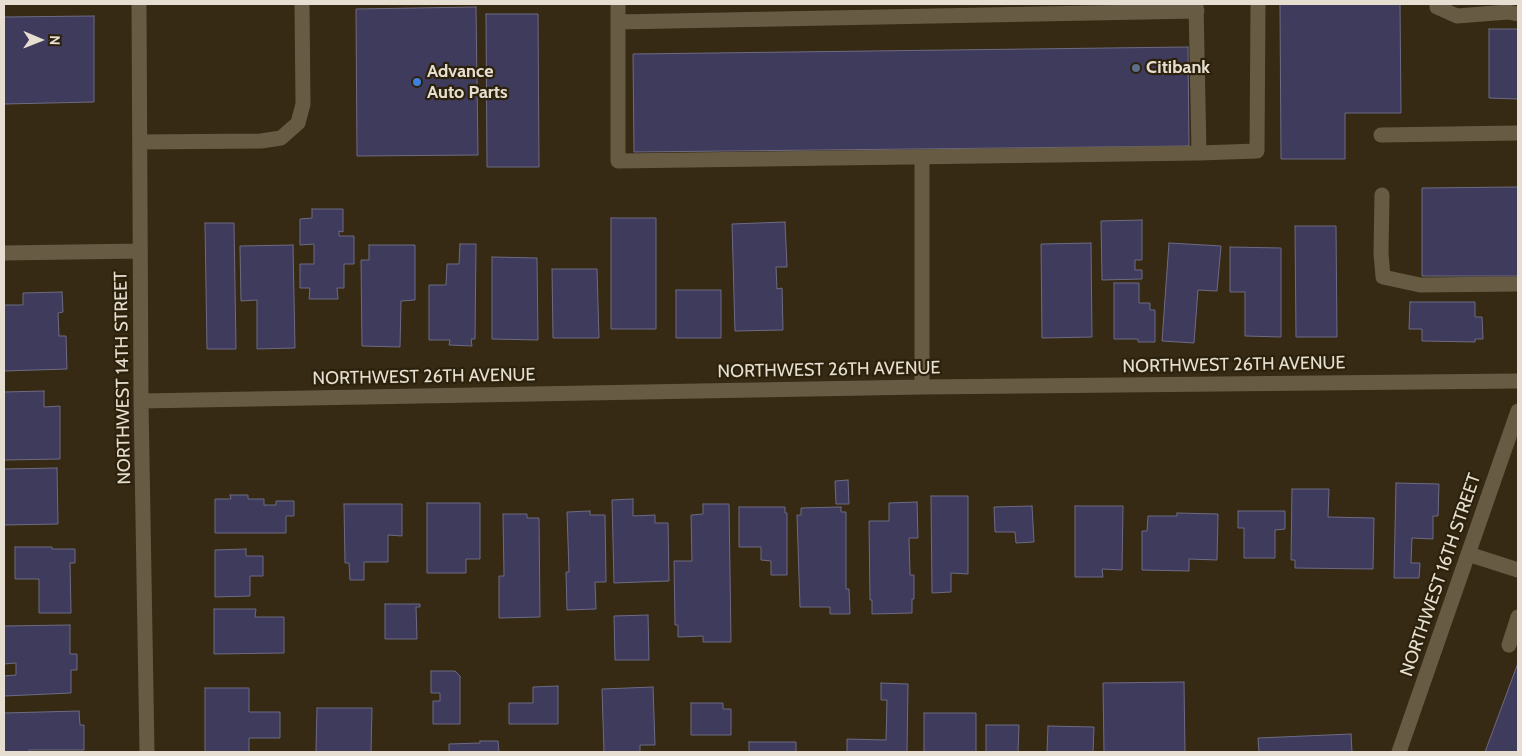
<!DOCTYPE html>
<html>
<head>
<meta charset="utf-8">
<style>
  body { margin:0 }
  #map { position:relative; width:1522px; height:756px; overflow:hidden; background:#362a15; font-family:Cabin,sans-serif }
  canvas { display:block }
  .frame { position:absolute; inset:0; border:5px solid #e6ded1; pointer-events:none }
  .north { position:absolute; left:15px; top:15px; width:50px; height:50px; -webkit-text-stroke:4px #2c210b; paint-order:stroke; rotate:91deg; font-size:14px; font-weight:700; line-height:20px; text-align:center; color:#e6ded1 }
  .north::after { content:''; display:block; margin:auto; width:18px; height:22px; background:#e6ded1; clip-path:polygon(50% 0,100% 100%,50% 72%,0 100%) }
</style>
</head>
<body>
<div id="map">
<canvas width="1522" height="756"></canvas>
<div class="frame"></div>
<div class="north">N</div>
</div>
<script>
const context = document.querySelector('canvas').getContext('2d');
context.lineJoin = 'round';
function fillPath(path, color) { context.fillStyle = color; context.fill(path, 'evenodd'); }
const shape = rows => new Path2D(rows.map(r => 'M' + r).join(''));
function strokePath(path, color, width, dash) { context.strokeStyle = color; context.lineWidth = width; context.lineCap = dash ? 'butt' : 'round'; context.setLineDash(dash || []); context.stroke(path); }
function label(font, color, halo, rows, align = 'center') {
  context.font = font + ' Cabin,sans-serif'; context.lineWidth = 4.5; context.setLineDash([]); context.textBaseline = 'middle'; context.strokeStyle = halo; context.fillStyle = color; for (const [text, x, y, turn = 0] of rows) {
    context.save(); context.translate(x, y); context.rotate((+turn || 0) * Math.PI / 180); context.textAlign = isNaN(turn) ? turn : align; if (halo) context.strokeText(text, 0, 0); context.fillText(text, 0, 0); context.restore();
  }
}
const building = shape([
  [1280,4,1400,4,1401,113,1345,113,1345,159,1281,159,1280,4],
  [476,7,478,155,357,156,356,9,476,7],
  [486,14,538,14,539,167,487,167,486,14],
  [94,16,94,102,4,104,4,17,94,16],
  [1489,29,1518,29,1518,99,1489,98,1489,29],
  [1188,47,1189,146,634,152,633,54,1188,47],
  [1518,187,1518,276,1422,276,1422,188,1518,187],
  [312,209,343,209,343,232,339,231,339,236,354,236,354,264,344,264,344,288,337,288,338,299,309,299,310,288,300,288,300,264,314,264,314,244,300,245,300,219,312,218,312,209],
  [611,218,656,218,656,329,611,329,611,218],
  [1142,220,1142,260,1135,260,1135,270,1142,270,1142,279,1102,280,1101,221,1142,220],
  [785,222,787,267,776,267,777,289,782,288,783,330,735,331,732,224,785,222],
  [205,223,234,223,236,349,207,349,205,223],
  [1295,226,1336,226,1337,337,1296,337,1295,226],
  [1091,243,1092,337,1042,338,1041,244,1091,243],
  [1169,243,1221,246,1217,291,1198,290,1194,343,1162,341,1169,243],
  [460,244,476,244,475,339,471,339,472,346,449,345,450,340,429,340,429,285,446,285,447,264,459,264,460,244],
  [293,245,295,348,257,349,257,300,241,301,240,246,293,245],
  [369,245,415,245,415,300,401,301,400,347,362,346,361,260,369,260,369,245],
  [1230,247,1281,248,1281,337,1245,336,1245,292,1230,292,1230,247],
  [492,257,537,258,538,340,492,339,492,257],
  [552,269,597,269,599,338,553,338,552,269],
  [1114,283,1139,283,1139,303,1150,303,1150,310,1155,310,1155,342,1138,342,1138,339,1114,339,1114,283],
  [676,290,721,290,721,338,676,338,676,290],
  [62,292,63,312,58,313,59,336,66,336,67,369,4,371,4,305,23,305,23,293,62,292],
  [1410,302,1475,302,1475,317,1482,317,1483,339,1475,339,1475,342,1422,341,1422,329,1409,329,1410,302],
  [44,391,44,407,60,406,60,459,4,460,4,392,44,391],
  [57,468,58,524,4,525,4,531,4,469,57,468],
  [848,480,849,504,836,504,835,481,848,480],
  [1396,483,1439,484,1438,516,1433,516,1433,539,1412,538,1411,563,1420,563,1419,578,1394,578,1396,483],
  [1292,489,1329,489,1328,517,1374,518,1373,569,1295,568,1295,560,1291,560,1292,489],
  [230,495,248,495,248,499,264,499,264,505,276,505,276,501,294,501,294,516,286,516,286,533,215,533,215,499,231,499,230,495],
  [931,496,968,496,968,574,951,573,951,592,932,593,931,496],
  [633,499,633,516,655,515,655,523,668,523,669,581,614,583,612,500,633,499],
  [917,502,918,538,909,538,910,575,914,575,914,599,912,599,912,613,872,614,872,600,870,600,869,521,889,521,889,503,917,502],
  [427,503,480,503,480,559,466,559,466,573,427,573,427,503],
  [344,504,402,504,402,536,388,535,388,562,364,562,364,580,350,580,349,563,345,563,344,504],
  [703,504,729,504,731,642,703,642,703,636,678,637,678,625,675,625,674,561,692,561,691,515,703,514,703,504],
  [1032,506,1034,542,1016,543,1015,532,995,532,994,507,1032,506],
  [1075,506,1123,506,1122,570,1102,569,1103,577,1075,577,1075,506],
  [739,507,785,507,785,513,787,513,787,575,771,575,771,561,761,560,761,547,739,547,739,507],
  [841,507,841,512,846,512,846,589,849,589,850,614,830,614,830,607,800,607,797,515,801,515,801,508,841,507],
  [590,511,590,515,605,515,606,582,595,582,596,609,567,610,566,572,569,572,567,512,590,511],
  [1238,511,1285,511,1285,529,1275,530,1275,558,1244,558,1244,528,1238,528,1238,511],
  [1177,513,1218,514,1217,560,1189,559,1189,571,1142,570,1142,531,1147,531,1148,516,1177,516,1177,513],
  [503,514,527,514,527,518,539,518,540,617,499,618,499,576,504,576,503,514],
  [15,547,52,547,52,549,75,549,75,563,70,563,71,613,39,613,39,579,15,579,15,547],
  [246,549,246,556,263,556,263,576,250,576,250,596,215,597,215,550,246,549],
  [385,604,420,604,420,607,416,607,417,639,385,639,385,604],
  [214,609,256,609,255,617,284,617,284,653,214,654,214,609],
  [648,615,649,660,615,660,614,616,648,615],
  [70,625,70,654,77,654,77,670,71,670,71,693,4,696,4,676,16,675,16,663,4,664,4,626,70,625],
  [1518,663,1518,752,1485,752,1518,663],
  [431,671,455,671,460,676,460,724,433,724,433,701,440,701,440,693,431,693,431,671],
  [1184,682,1185,752,1104,752,1103,683,1184,682],
  [881,683,908,684,907,752,847,752,847,739,886,740,887,700,881,700,881,683],
  [558,686,558,724,509,724,509,703,533,703,533,687,558,686],
  [653,687,655,745,640,745,640,752,604,752,602,689,653,687],
  [205,688,249,688,249,712,280,712,280,738,249,738,249,752,205,752,205,688],
  [691,703,723,703,723,709,731,709,731,735,691,735,691,703],
  [317,708,372,708,371,752,316,752,317,708],
  [79,711,80,725,84,725,84,750,29,750,29,752,4,752,4,713,79,711],
  [924,713,976,713,976,752,924,752,924,713],
  [986,725,1019,725,1018,752,986,752,986,725],
  [1048,726,1094,727,1093,752,1047,752,1048,726],
  [1351,734,1352,752,1259,752,1258,738,1351,734],
  [480,741,498,741,499,752,449,752,449,744,480,743,480,741],
  [749,742,796,742,796,752,749,752,749,742]
]);
fillPath(building, '#3f3b5c');
strokePath(building, '#6d6b84', 1);
strokePath(shape([
  [139,4,141,401,147,752],
  [618,4,618,161,1199,153,1196,4],
  [1437,4,1437,7,1457,16,1508,12,1518,14],
  [618,22,1197,11],
  [1381,135,1518,133],
  [140,142,261,141,281,138,298,123,303,104,302,4],
  [1199,153,1257,151,1258,4],
  [922,157,922,387],
  [1382,195,1381,253,1383,277,1420,285,1518,284],
  [4,253,140,251],
  [141,401,922,387,1518,381],
  [1468,554,1518,570],
  [1509,645,1518,617],
  [1399,752,1518,411]
]), '#685b44', 15);
for (const [x, y, r, color] of [
  [1136,68,5,"#5c6f8a"],
  [417,82,5,"#3f7fe0"]
]) { const dot = new Path2D(); dot.arc(x, y, r, 0, 2 * Math.PI); context.fillStyle = color; context.fill(dot); strokePath(dot, '#2c210b', 2); }
label('bold 18px', '#e6ded1', '#2c210b', [
  ["Citibank",1146,68],
  ["Advance",427,72],
  ["Auto Parts",427,93]
], 'left');
label('18px', '#e6ded1', '#2c210b', [
  ["NORTHWEST 26TH AVENUE",1234,365,-1],
  ["NORTHWEST 26TH AVENUE",829,370,-1],
  ["NORTHWEST 26TH AVENUE",424,377,-1],
  ["NORTHWEST 14TH STREET",123,378,-91],
  ["NORTHWEST 16TH STREET",1441,575,-71]
]);
</script>
</body>
</html>
